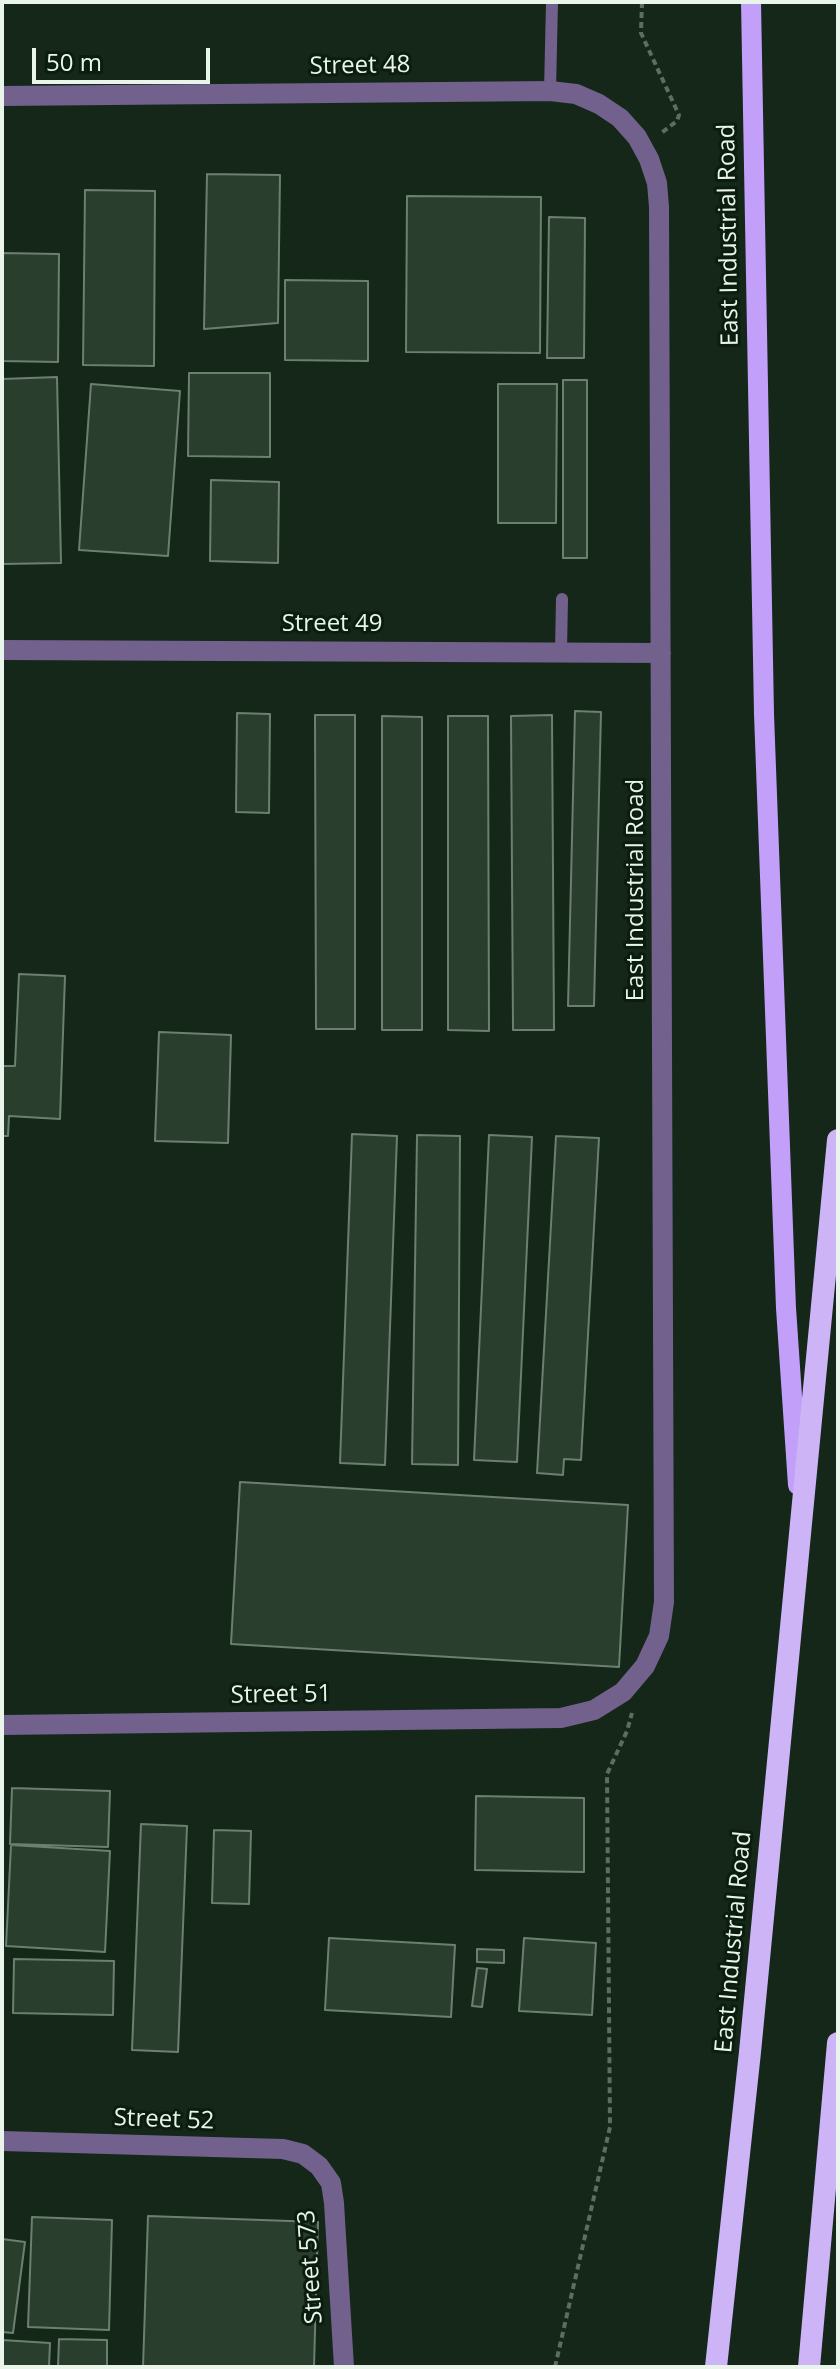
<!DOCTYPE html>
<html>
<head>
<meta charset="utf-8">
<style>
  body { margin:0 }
  #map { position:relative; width:840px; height:2369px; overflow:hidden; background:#142718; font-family:"Open Sans",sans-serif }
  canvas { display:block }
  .frame { position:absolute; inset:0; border:4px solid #e9f5ea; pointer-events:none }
  .scale { position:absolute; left:32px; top:48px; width:178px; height:36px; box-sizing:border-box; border:4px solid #e9f5ea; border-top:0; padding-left:10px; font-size:24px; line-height:28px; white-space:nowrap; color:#e9f5ea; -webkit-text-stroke:6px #0b1d0f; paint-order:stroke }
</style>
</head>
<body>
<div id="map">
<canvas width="840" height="2369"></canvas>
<div class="frame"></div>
<div class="scale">50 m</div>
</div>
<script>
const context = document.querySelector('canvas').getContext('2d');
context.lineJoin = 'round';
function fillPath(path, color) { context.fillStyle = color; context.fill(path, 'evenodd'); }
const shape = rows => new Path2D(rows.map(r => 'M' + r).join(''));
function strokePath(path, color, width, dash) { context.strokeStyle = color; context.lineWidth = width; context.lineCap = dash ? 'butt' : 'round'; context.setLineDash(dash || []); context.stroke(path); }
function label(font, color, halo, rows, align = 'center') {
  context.font = font + ' "Open Sans",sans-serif'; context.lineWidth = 6; context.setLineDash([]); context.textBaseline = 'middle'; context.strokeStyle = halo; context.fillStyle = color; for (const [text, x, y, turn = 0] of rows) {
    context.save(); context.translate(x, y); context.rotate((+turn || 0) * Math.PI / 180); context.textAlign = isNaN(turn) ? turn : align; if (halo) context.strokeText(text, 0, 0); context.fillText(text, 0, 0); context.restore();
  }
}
const building = shape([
  [207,174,280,175,278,323,204,329,207,174],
  [85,190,155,191,154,366,83,365,85,190],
  [407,196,541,197,540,353,406,352,407,196],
  [549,217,585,218,584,358,547,358,549,217],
  [2,253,59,254,58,362,2,361,2,253],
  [285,280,368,281,368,361,285,360,285,280],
  [189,373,270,373,270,457,188,456,189,373],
  [57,377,61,563,2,564,2,379,57,377],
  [563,380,587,380,587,558,563,558,563,380],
  [91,384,180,391,168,556,79,550,91,384],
  [498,384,557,384,556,523,498,523,498,384],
  [211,480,279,482,278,563,210,561,211,480],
  [575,711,601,712,594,1006,568,1006,575,711],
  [237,713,270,714,269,813,236,812,237,713],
  [315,715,355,715,355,1029,316,1029,315,715],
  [552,715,554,1030,513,1030,511,716,552,715],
  [382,716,422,717,422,1030,382,1030,382,716],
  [448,716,488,716,489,1031,448,1030,448,716],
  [19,974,65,976,60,1119,9,1116,8,1136,2,1136,2,1066,15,1066,19,974],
  [159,1032,231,1035,228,1143,155,1141,159,1032],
  [352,1134,397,1136,385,1465,340,1463,352,1134],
  [417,1135,460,1136,458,1465,412,1464,417,1135],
  [489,1135,532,1137,517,1462,474,1460,489,1135],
  [556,1136,599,1138,581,1460,564,1459,563,1475,537,1473,556,1136],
  [240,1482,628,1505,619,1667,231,1644,240,1482],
  [12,1788,110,1791,108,1847,10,1844,12,1788],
  [476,1796,584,1798,584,1872,475,1870,476,1796],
  [141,1824,187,1826,178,2052,132,2050,141,1824],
  [214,1830,251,1831,249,1904,212,1903,214,1830],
  [11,1845,110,1851,105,1952,6,1946,11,1845],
  [329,1938,455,1945,451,2017,325,2010,329,1938],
  [524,1938,596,1943,592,2015,519,2011,524,1938],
  [477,1949,504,1950,504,1963,477,1962,477,1949],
  [14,1959,114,1961,113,2015,13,2013,14,1959],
  [477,1968,487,1969,482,2007,472,2006,477,1968],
  [148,2216,318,2222,314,2367,143,2367,148,2216],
  [32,2217,112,2220,109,2330,28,2327,32,2217],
  [2,2239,25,2242,13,2333,2,2332,2,2239],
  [59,2339,107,2340,107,2367,58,2367,59,2339],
  [2,2340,50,2343,49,2367,2,2367,2,2340]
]);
fillPath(building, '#2a3e2e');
strokePath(building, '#6b806e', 2);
strokePath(shape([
  [642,2,641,33,679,115,677,121,660,134],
  [555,2367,610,2127,607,1774,627,1731,632,1713]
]), '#5d6e60', 4, [6, 4]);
strokePath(shape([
  [550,91,552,2],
  [561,651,562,599]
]), '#71618c', 12);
strokePath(shape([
  [2,96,550,91,576,94,599,104,620,118,637,137,649,159,657,183,659,207,664,1602,659,1636,645,1666,623,1692,594,1710,561,1718,2,1725],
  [2,650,661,653],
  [2,2141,283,2149,303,2154,319,2166,331,2183,334,2203,344,2367]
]), '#71618c', 20);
strokePath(shape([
  [751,2,764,714,786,1308,798,1485]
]), '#c29ff9', 20);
strokePath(shape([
  [716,2367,750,2052,838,1140],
  [809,2367,838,2043]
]), '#ccb4f6', 22);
label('24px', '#e9f5ea', '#0b1d0f', [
  ["Street 48",360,66,-1],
  ["East Industrial Road",729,235,-91],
  ["Street 49",332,624],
  ["East Industrial Road",636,890,-90],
  ["Street 51",281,1695,-1],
  ["East Industrial Road",734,1942,-85],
  ["Street 52",164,2120,2],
  ["Street 573",311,2267,-94]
]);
</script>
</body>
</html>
